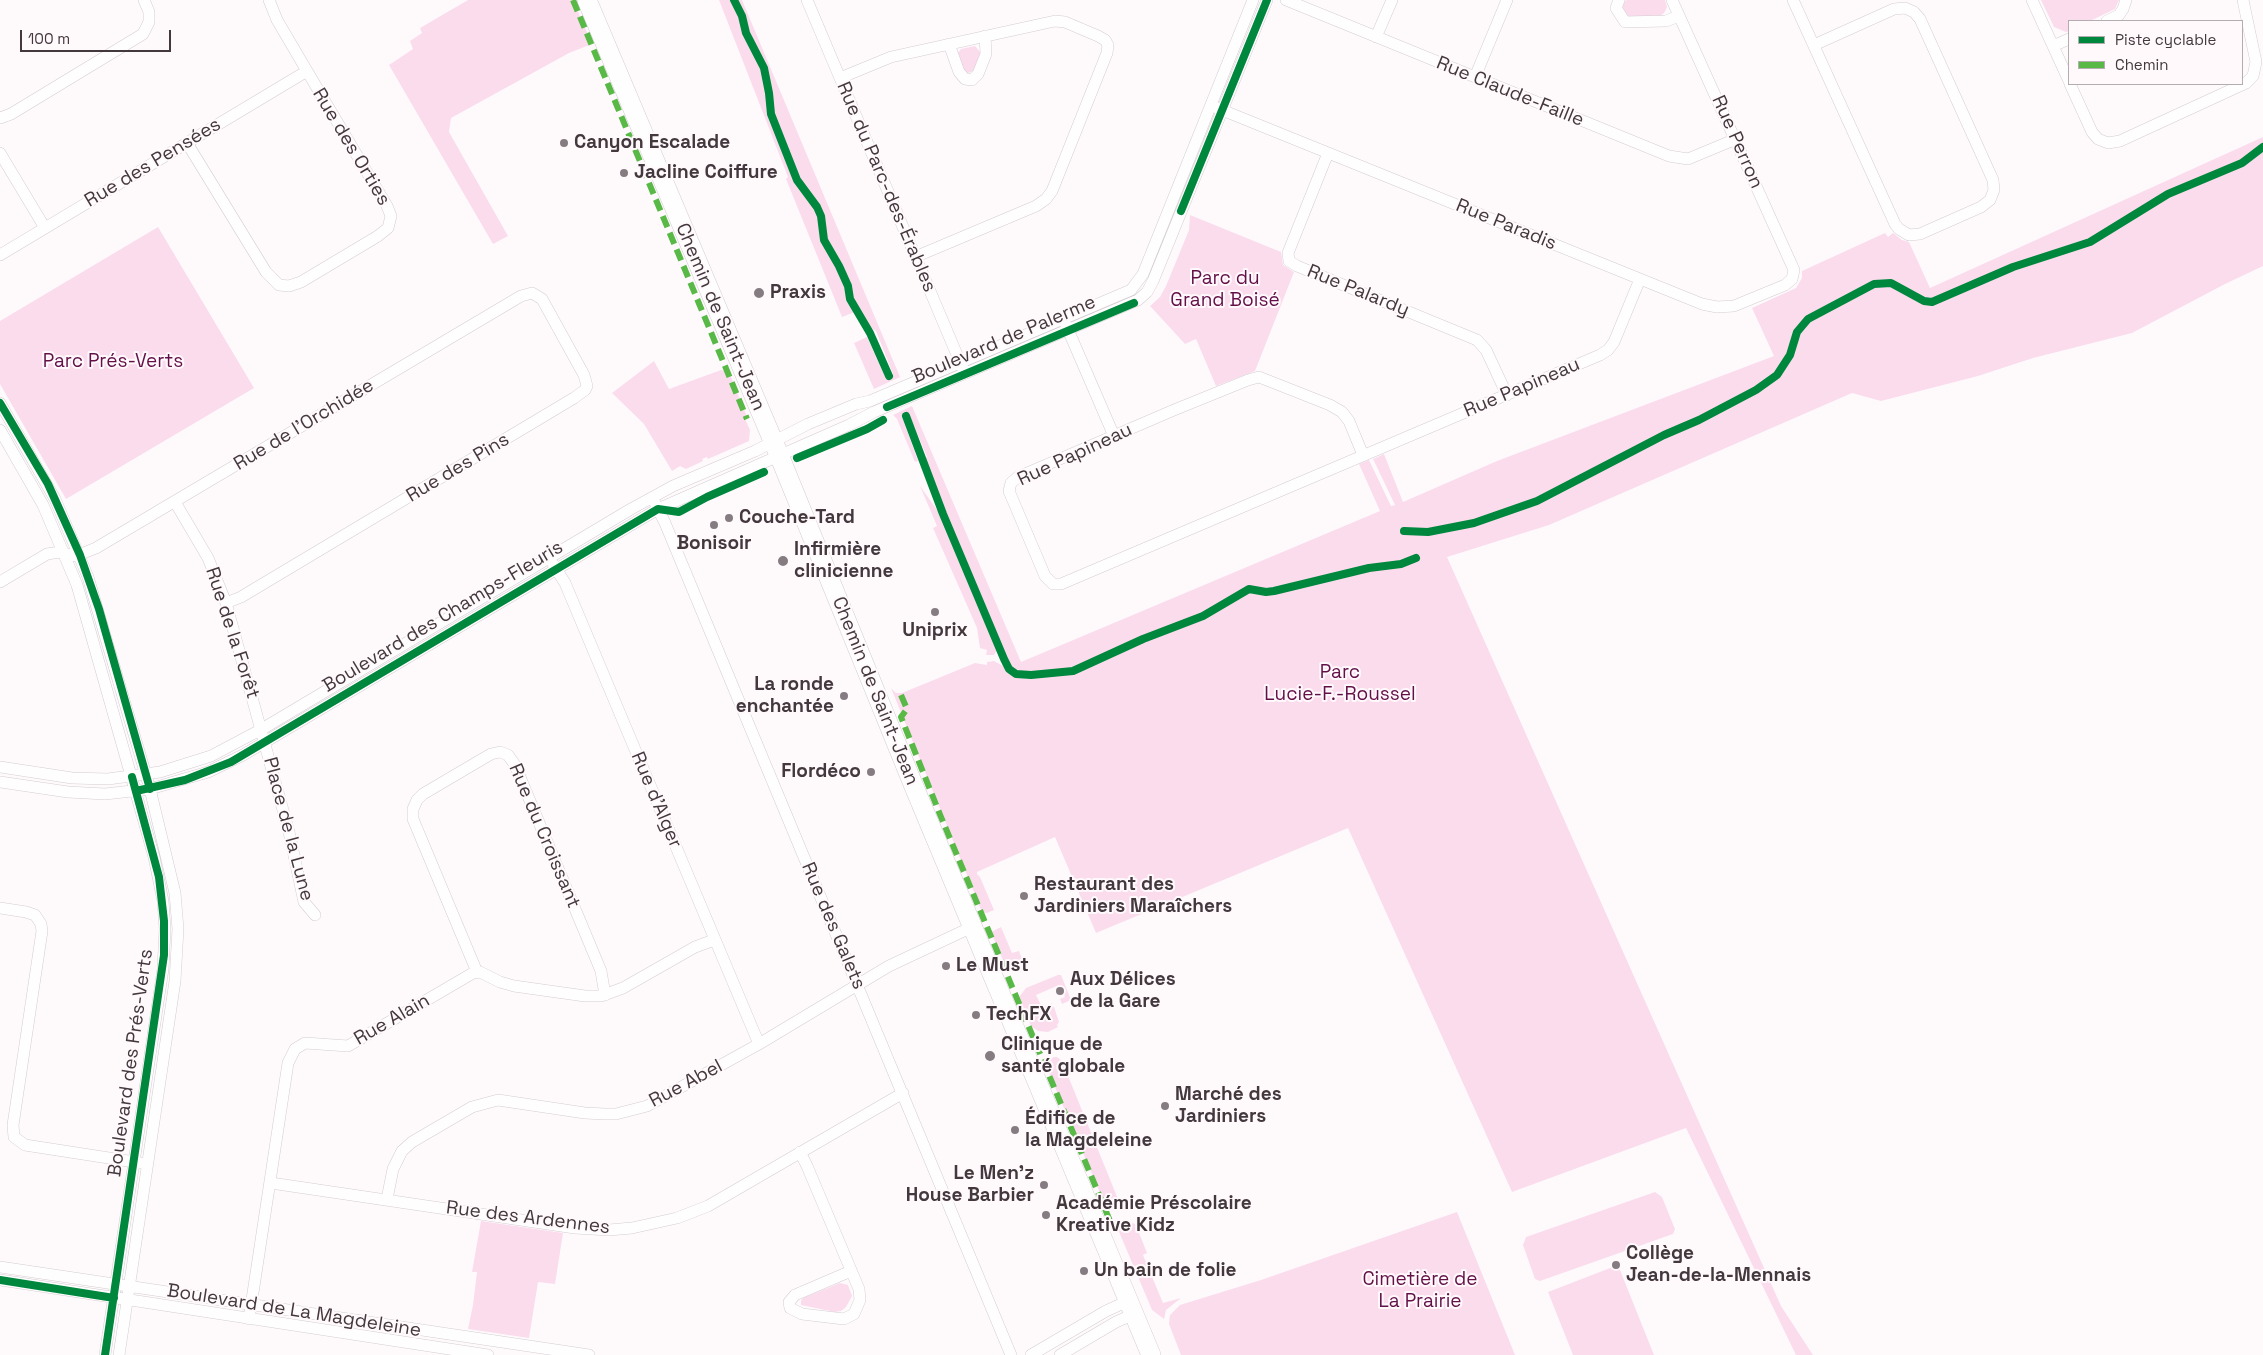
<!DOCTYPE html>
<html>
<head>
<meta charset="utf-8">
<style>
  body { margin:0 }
  #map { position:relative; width:2263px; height:1355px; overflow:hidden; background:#fefafc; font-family:"Space Grotesk",sans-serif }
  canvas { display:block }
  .legend { position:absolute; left:2068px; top:20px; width:175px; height:65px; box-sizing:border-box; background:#fff9fc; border:1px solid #b3acb0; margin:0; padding:6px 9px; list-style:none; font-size:15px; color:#42383d }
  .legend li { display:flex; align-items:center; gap:10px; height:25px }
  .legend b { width:25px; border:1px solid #b3acb0 }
  .scale { position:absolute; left:20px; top:30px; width:151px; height:22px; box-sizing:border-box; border:2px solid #42383d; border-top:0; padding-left:6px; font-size:15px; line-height:18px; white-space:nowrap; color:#42383d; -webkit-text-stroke:4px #fff9fc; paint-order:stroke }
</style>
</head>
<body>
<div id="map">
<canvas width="2263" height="1355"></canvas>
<ul class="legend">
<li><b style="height:6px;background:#00873e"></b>Piste cyclable</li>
<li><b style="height:6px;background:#58b947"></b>Chemin</li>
</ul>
<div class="scale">100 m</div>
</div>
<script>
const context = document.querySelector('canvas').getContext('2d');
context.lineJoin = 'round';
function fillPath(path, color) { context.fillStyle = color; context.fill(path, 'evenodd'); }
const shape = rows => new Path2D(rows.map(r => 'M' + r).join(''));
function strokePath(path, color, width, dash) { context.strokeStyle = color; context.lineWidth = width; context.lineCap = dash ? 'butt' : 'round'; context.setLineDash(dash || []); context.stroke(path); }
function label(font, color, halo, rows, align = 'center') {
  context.font = font + ' "Space Grotesk",sans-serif'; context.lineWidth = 4; context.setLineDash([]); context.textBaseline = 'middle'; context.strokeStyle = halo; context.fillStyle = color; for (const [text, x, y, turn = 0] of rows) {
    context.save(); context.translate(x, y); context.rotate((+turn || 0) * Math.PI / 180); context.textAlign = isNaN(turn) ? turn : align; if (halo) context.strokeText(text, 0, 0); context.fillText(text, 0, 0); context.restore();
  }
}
fillPath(shape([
  [468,0,573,0,592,44,569,53,451,118,449,132,508,236,493,244,389,65,413,49,410,41,422,33,420,28],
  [719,0,742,0,900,377,874,389,854,343,867,337,885,377,893,374,876,331,871,328,866,330,855,312,842,317,786,179,788,177],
  [1626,0,1665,0,1667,7,1664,13,1660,16,1627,17,1622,6],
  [2041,0,2119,0,2115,9,2090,21,2069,21,2069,31,2066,32,2054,27],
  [975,46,981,53,974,71,968,73,965,72,957,54,961,49],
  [2263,137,2263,266,2225,284,2132,333,2033,358,1978,376,1881,401,1852,393,1549,525,1447,557,1781,1306,1813,1355,1796,1355,1686,1128,1512,1192,1348,828,1096,933,1055,837,977,872,977,874,980,877,994,910,987,913,982,912,891,688,896,693,902,693,975,663,987,665,987,662,994,661,1005,667,1009,665,945,514,925,458,927,457,909,414,902,417,918,461,915,462,897,419,893,415,912,406,1021,662,1380,511,1359,464,1369,460,1391,506,1395,505,1373,459,1384,454,1403,502,1497,461,1774,356,1752,308,1796,288,1802,278,1802,271,1885,233,1888,237,1893,233,1902,240,1909,242,1930,288],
  [1190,215,1281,252,1283,265,1294,272,1255,371,1216,386,1196,339,1185,344,1150,306,1160,297,1166,286,1189,230],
  [158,227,254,388,66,499,0,384,0,321],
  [654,361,669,389,721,370,729,372,747,417,745,419,750,430,749,441,708,459,707,457,702,459,703,461,686,469,680,466,672,471,644,424,612,393],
  [920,486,942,517,998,649,994,655,986,655,987,650,980,648,977,628,933,528,937,526],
  [1001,927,1012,953,1019,951,1024,964,1012,970,1006,967,991,932],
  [1058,975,1061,975,1071,1000,1062,1004,1060,999,1065,997,1059,985,1036,995,1042,1007,1053,1003,1051,1005,1054,1007,1059,1022,1057,1025,1058,1027,1048,1032,1038,1031,1031,1026,1019,997,1026,988],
  [1054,1057,1057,1057,1062,1061,1118,1199,1114,1202,1103,1200,1046,1066,1047,1061],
  [1655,1192,1662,1197,1675,1229,1673,1234,1540,1281,1535,1279,1523,1245,1526,1237],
  [1457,1212,1515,1355,1181,1355,1169,1324,1170,1315,1180,1305,1261,1280],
  [481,1221,563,1233,555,1284,538,1282,529,1338,468,1329,473,1305,477,1272,472,1272],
  [1133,1223,1136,1225,1147,1253,1143,1255,1163,1303,1181,1298,1166,1310,1164,1319,1152,1310,1117,1227],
  [1618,1265,1654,1355,1573,1355,1548,1292],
  [840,1283,848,1285,852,1296,846,1307,841,1311,835,1312,801,1305,801,1301,803,1298]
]), '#fbdced');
const minor = shape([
  [807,0,963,369],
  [1286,0,1669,156,1688,159,1736,139],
  [1619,0,1616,8,1625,22,1666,21,1679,16],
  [1793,0,1895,224,1899,229,1909,235,1920,234,1981,207,1990,200,1994,190,1993,180,1920,19,1914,12,1905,8,1894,9,1814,45],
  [2032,0,2069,81],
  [2107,21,2119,15,2123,9,2126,0],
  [1376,37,1392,0],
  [949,44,959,72,965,79,972,80,978,74,986,54,985,36],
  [2053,46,2069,39],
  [1475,77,1507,0],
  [840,78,891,57,1055,21,1065,22,1098,36,1105,40,1108,45,1107,53,1052,191,1046,199,1036,206,915,257],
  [2070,84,2092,132,2098,139,2108,143,2120,141,2246,83,2253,76,2256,62,2243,0],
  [1217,108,1702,304,1717,307,1734,306,1785,285,1792,279,1794,270,1672,0],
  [0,118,11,114,143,34,149,22,149,12,144,0],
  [187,143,266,272,279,285,289,286,301,282,378,236,388,228,391,216,387,206,307,71,277,20,269,0],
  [0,153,45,228],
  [1328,153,1288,253,1289,261,1297,266,1477,340,1486,350,1507,395],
  [0,255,307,71],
  [1066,325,1114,436],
  [0,403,55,499,88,577,150,789,175,893,178,929,175,981,119,1355],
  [0,430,43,505,77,585,154,857,163,901,165,929,163,969,105,1355],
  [1363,455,1349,421,1342,412,1330,405,1259,377,1248,380,1174,410,1018,477,1011,483,1009,491,1045,576,1053,584,1061,584,1600,355,1608,350,1614,342,1640,279],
  [175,502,208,558,226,603,289,832,304,902,315,915],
  [655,503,665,523,1011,1355],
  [553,564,565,583,759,1044],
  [0,582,47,554,60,552,76,556,96,548,521,296,532,293,542,299,584,375,587,386,585,390,574,398,241,597,226,603],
  [0,767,72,778,108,779,160,772,211,756,262,729,631,509,673,486,755,451,808,424,856,404,870,401,1131,290,1143,274,1253,0],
  [0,782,68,792,105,794,150,789,208,772,243,755,658,509,849,425,874,412,1138,300,1147,292,1153,281,1267,0],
  [0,908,26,912,35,915,41,924,42,931,13,1125,14,1137,25,1145,141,1163],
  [477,972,413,819,413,809,417,800,423,794,491,754,500,752,508,755,515,765,601,971,605,995],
  [800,1152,807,1166,859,1289,860,1300,854,1314,844,1319,802,1314,790,1308,789,1302,795,1295,851,1271],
  [271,1183,575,1228,609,1230,632,1228,677,1218,708,1206,903,1093],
  [387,1199,393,1169,402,1151,412,1142,472,1107,498,1100,585,1113,605,1114,616,1114,647,1106,759,1044,889,966,972,927],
  [0,1267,589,1355],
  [0,1280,488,1355],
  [249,1319,288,1063,295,1049,305,1043,348,1046,473,973,480,972,500,982,514,986,585,996,601,996,623,988,695,947,714,940],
  [1031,1355,1106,1311,1128,1301],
  [1060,1355,1116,1322,1134,1314]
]);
const primary = shape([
  [587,0,779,455,915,789,1151,1355]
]);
strokePath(minor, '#d4cdd1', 12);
strokePath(primary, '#d4cdd1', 20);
strokePath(minor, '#fffeff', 11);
strokePath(primary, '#fffeff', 19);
strokePath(shape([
  [573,0,747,419],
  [901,695,907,709,901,717,941,817,1110,1221,1116,1229]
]), '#58b947', 6, [12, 6]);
strokePath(shape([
  [734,0,742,16,746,33,764,68,769,93,771,114,797,180,817,207,821,216,824,240,839,266,848,286,850,299,870,333,889,376],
  [1181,211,1267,0],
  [0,403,48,484,80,555,99,609,150,789],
  [887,407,1134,303],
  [906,416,943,514,1004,659,1009,669,1016,674,1031,675,1073,671,1143,639,1203,616,1249,589,1266,592,1274,591,1369,568,1401,564,1416,558],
  [797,458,867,429,883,420],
  [1404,531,1428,532,1474,523,1537,501,1664,435,1699,420,1756,390,1777,375,1790,355,1797,332,1808,319,1874,284,1891,283,1924,301,1932,302,2013,267,2090,242,2168,194,2242,163,2263,147],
  [136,791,185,780,231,762,658,509,679,512,707,497,764,472],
  [0,1280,114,1298],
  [105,1355,164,955,164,921,159,877,132,777]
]), '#00873e', 8);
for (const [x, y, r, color] of [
  [564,143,5,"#847c80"],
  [624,173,5,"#847c80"],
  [759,293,6,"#847c80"],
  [729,518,5,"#847c80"],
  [714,525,5,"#847c80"],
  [783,561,6,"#847c80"],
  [935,612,5,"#847c80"],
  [844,696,5,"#847c80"],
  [871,772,5,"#847c80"],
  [1024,896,5,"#847c80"],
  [946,966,5,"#847c80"],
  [1060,991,5,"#847c80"],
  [976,1015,5,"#847c80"],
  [990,1056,6,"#847c80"],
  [1165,1106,5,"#847c80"],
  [1015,1130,5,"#847c80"],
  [1044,1185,5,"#847c80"],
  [1046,1215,5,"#847c80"],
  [1616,1265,5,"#847c80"],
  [1084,1271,5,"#847c80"]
]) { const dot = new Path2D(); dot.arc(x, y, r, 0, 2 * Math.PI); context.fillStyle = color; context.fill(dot); strokePath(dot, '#fff9fc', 2); }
label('19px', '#42383d', '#fff9fc', [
  ["Rue Claude-Faille",1510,92,22],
  ["Rue Perron",1737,142,66],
  ["Rue des Orties",351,147,59],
  ["Rue des Pensées",153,163,-31],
  ["Rue du Parc-des-Érables",886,187,67],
  ["Rue Paradis",1506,225,22],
  ["Rue Palardy",1358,291,22],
  ["Chemin de Saint-Jean",720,317,67],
  ["Boulevard de Palerme",1004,340,-23],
  ["Rue Papineau",1522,388,-23],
  ["Rue de l'Orchidée",304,425,-31],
  ["Rue Papineau",1075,455,-25],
  ["Rue des Pins",458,468,-31],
  ["Boulevard des Champs-Fleuris",443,617,-31],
  ["Rue de la Forêt",232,633,72],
  ["Chemin de Saint-Jean",875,691,68],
  ["Rue d'Alger",656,800,67],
  ["Place de la Lune",288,829,75],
  ["Rue du Croissant",544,836,67],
  ["Rue des Galets",833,926,67],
  ["Rue Alain",392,1020,-30],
  ["Boulevard des Prés-Verts",131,1063,-82],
  ["Rue Abel",686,1084,-28],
  ["Rue des Ardennes",528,1218,7],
  ["Boulevard de La Magdeleine",294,1311,9]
]);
label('bold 19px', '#42383d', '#fff9fc', [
  ["Canyon Escalade",574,143],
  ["Jacline Coiffure",634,173],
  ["Praxis",770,293],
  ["Couche-Tard",739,518],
  ["Bonisoir",714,544,"center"],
  ["Infirmière",794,550],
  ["clinicienne",794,572],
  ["Uniprix",935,631,"center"],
  ["La ronde",834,685,"right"],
  ["enchantée",834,707,"right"],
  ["Flordéco",861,772,"right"],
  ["Restaurant des",1034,885],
  ["Jardiniers Maraîchers",1034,907],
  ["Le Must",956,966],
  ["Aux Délices",1070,980],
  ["de la Gare",1070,1002],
  ["TechFX",986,1015],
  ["Clinique de",1001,1045],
  ["santé globale",1001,1067],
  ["Marché des",1175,1095],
  ["Jardiniers",1175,1117],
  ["Édifice de",1025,1119],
  ["la Magdeleine",1025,1141],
  ["Le Men'z",1034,1174,"right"],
  ["House Barbier",1034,1196,"right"],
  ["Académie Préscolaire",1056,1204],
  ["Kreative Kidz",1056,1226],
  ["Collège",1626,1254],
  ["Jean-de-la-Mennais",1626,1276],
  ["Un bain de folie",1094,1271]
], 'left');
label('19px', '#631048', '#fff9fc', [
  ["Parc du",1225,279],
  ["Grand Boisé",1225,301],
  ["Parc Prés-Verts",113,362],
  ["Parc",1340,673],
  ["Lucie-F.-Roussel",1340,695],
  ["Cimetière de",1420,1280],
  ["La Prairie",1420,1302]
]);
</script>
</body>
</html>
